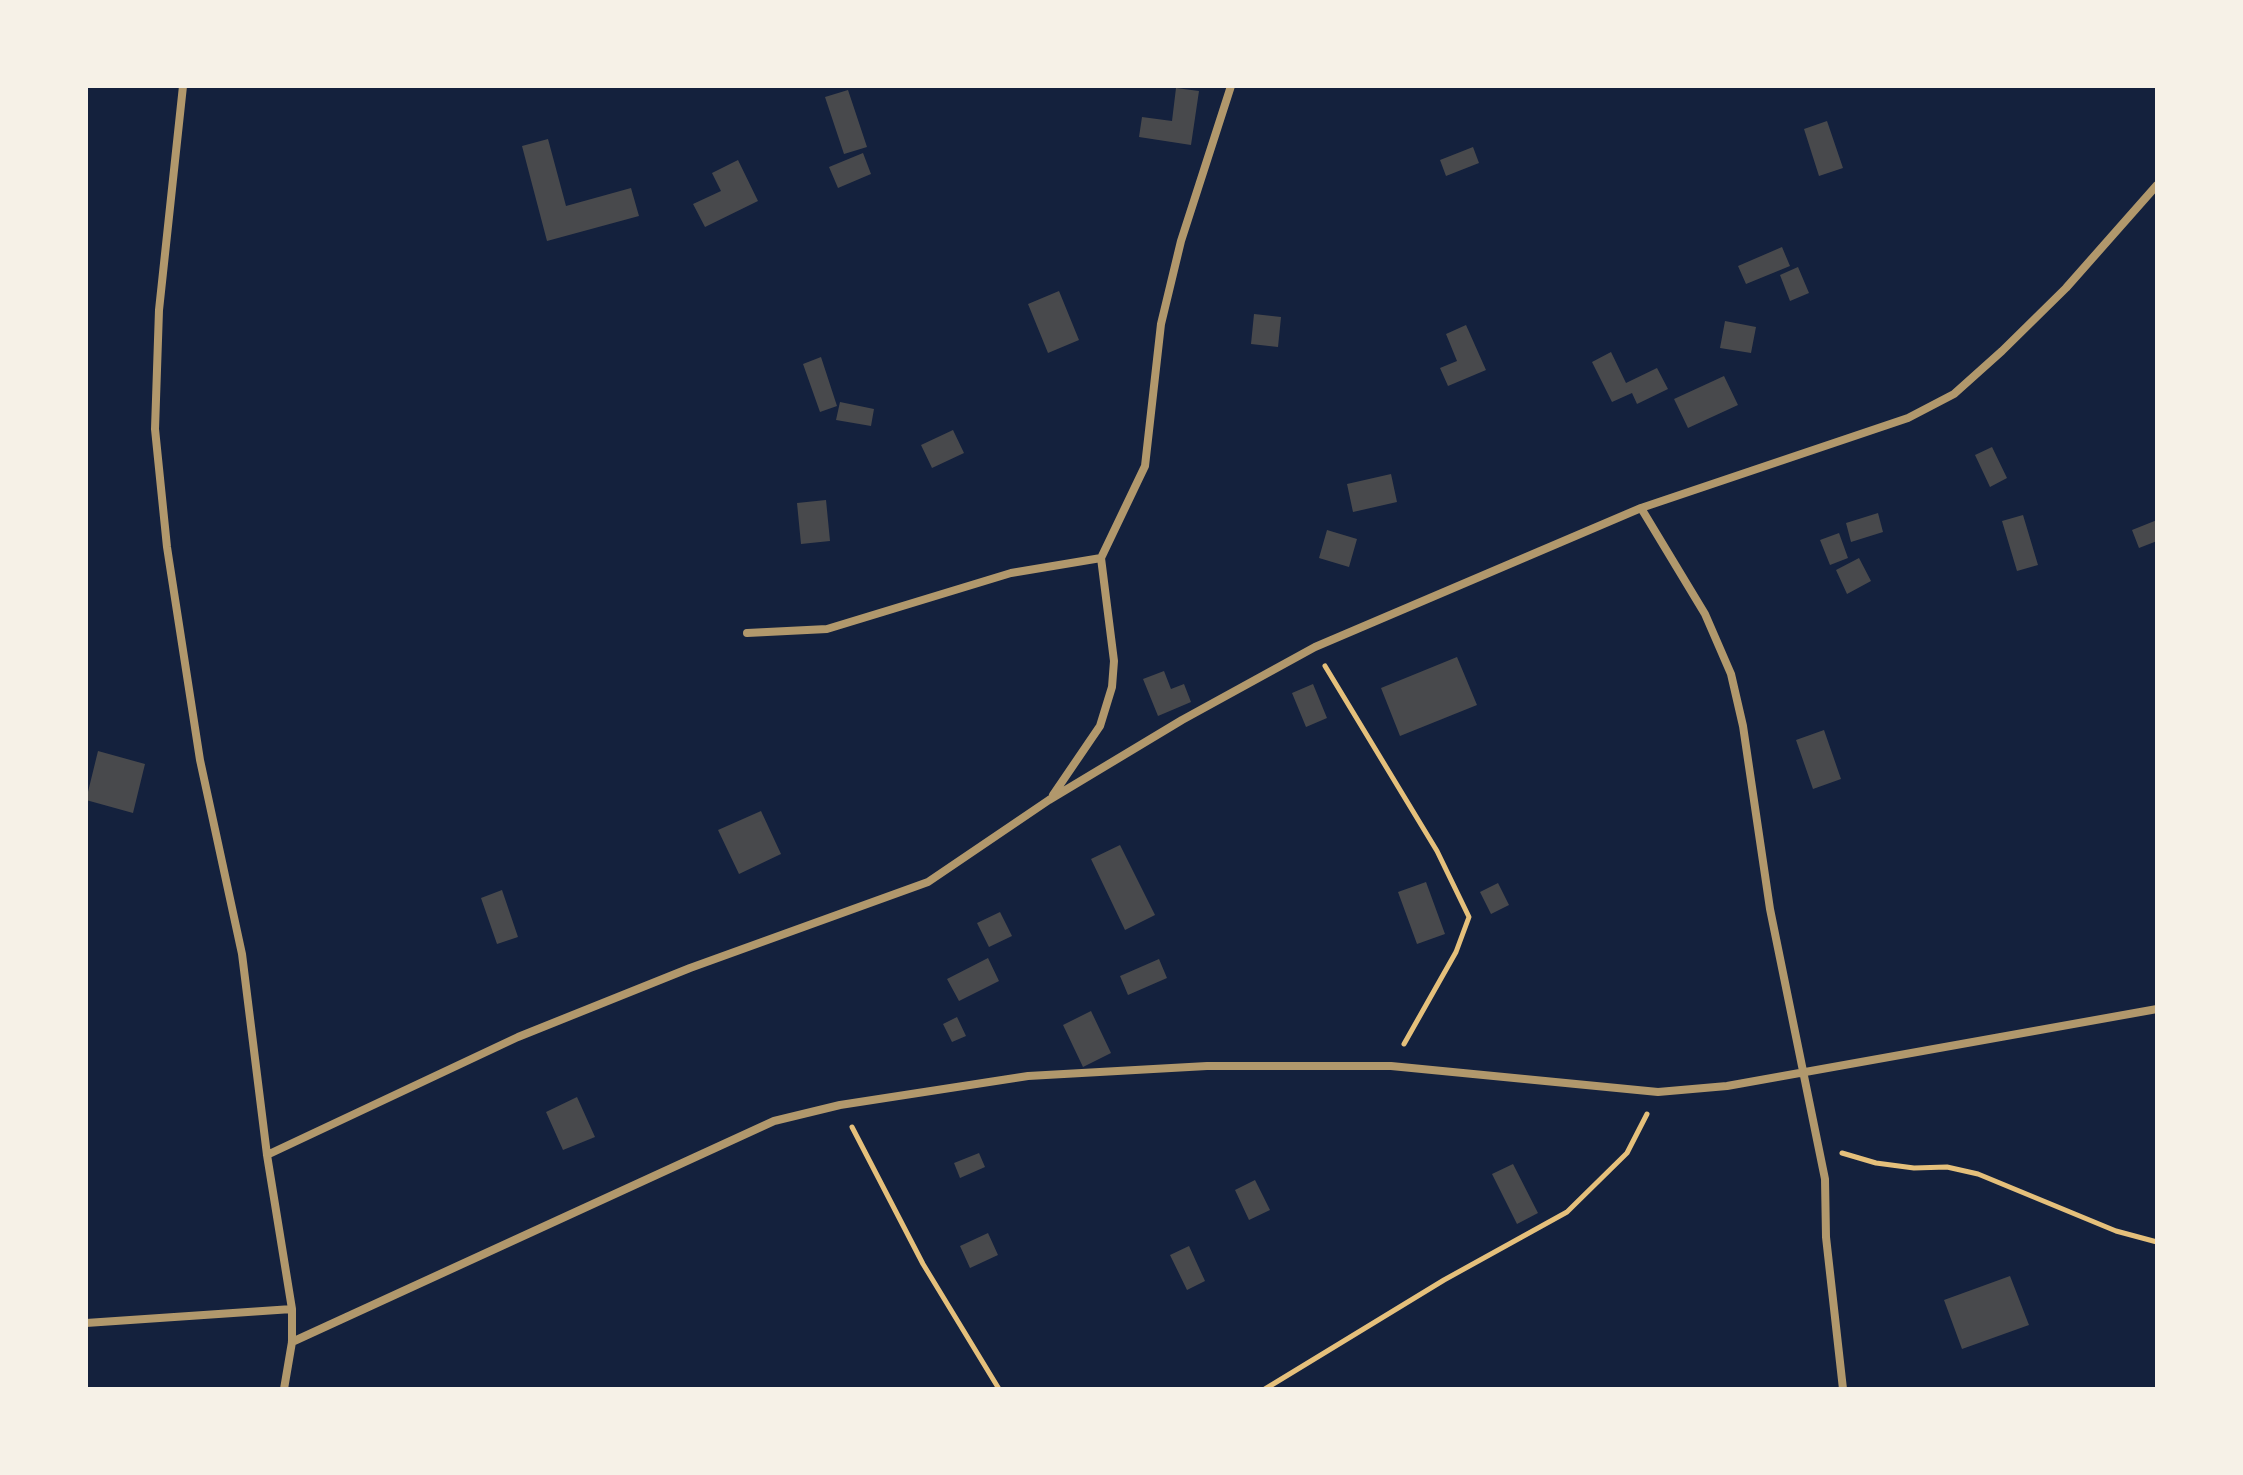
<!DOCTYPE html>
<html>
<head>
<meta charset="utf-8">
<style>
  body { margin:0 }
  #map { position:relative; width:2243px; height:1475px; overflow:hidden; background:#14213d; font-family:Raleway,sans-serif }
  canvas { display:block }
  .frame { position:absolute; inset:0; border:88px solid #f6f1e7; pointer-events:none }
</style>
</head>
<body>
<div id="map">
<canvas width="2243" height="1475"></canvas>
<div class="frame"></div>
</div>
<script>
const context = document.querySelector('canvas').getContext('2d');
context.lineJoin = 'round';
function fillPath(path, color) { context.fillStyle = color; context.fill(path, 'evenodd'); }
const shape = rows => new Path2D(rows.map(r => 'M' + r).join(''));
function strokePath(path, color, width, dash) { context.strokeStyle = color; context.lineWidth = width; context.lineCap = dash ? 'butt' : 'round'; context.setLineDash(dash || []); context.stroke(path); }
fillPath(shape([
  [1176,88,1199,91,1191,145,1139,137,1142,117,1172,121],
  [848,90,867,147,844,154,825,97],
  [1827,121,1843,168,1819,176,1804,129],
  [548,139,566,206,631,188,639,216,547,241,522,146],
  [1473,147,1479,163,1446,176,1440,160],
  [863,153,871,174,838,188,829,167],
  [738,160,758,201,705,227,693,204,721,191,712,173],
  [1782,247,1790,266,1746,284,1738,266],
  [1798,267,1809,293,1790,301,1780,275],
  [1059,291,1079,340,1048,353,1028,304],
  [1254,314,1281,317,1278,347,1251,344],
  [1725,321,1756,327,1751,353,1720,348],
  [1466,325,1486,370,1448,386,1440,368,1457,361,1446,334],
  [1611,352,1626,383,1657,368,1668,389,1637,404,1632,393,1612,402,1592,362],
  [821,357,837,406,820,412,803,364],
  [1724,376,1738,405,1688,428,1674,399],
  [840,402,874,409,871,426,836,420],
  [953,430,964,453,932,468,921,445],
  [1992,447,2007,478,1990,487,1975,455],
  [1391,474,1397,502,1353,512,1347,484],
  [826,500,830,541,801,544,797,503],
  [1878,513,1883,532,1851,542,1846,523],
  [2023,515,2038,565,2017,571,2002,521],
  [2157,520,2157,541,2139,548,2132,530],
  [1327,530,1357,539,1349,567,1319,558],
  [1839,533,1848,558,1830,565,1820,540],
  [1859,558,1871,581,1847,594,1836,570],
  [1457,657,1477,705,1400,736,1381,688],
  [1164,671,1171,689,1184,684,1191,702,1158,716,1143,679],
  [1313,684,1327,718,1306,727,1292,693],
  [1824,730,1841,779,1813,789,1796,740],
  [98,751,145,764,133,813,86,800],
  [761,811,781,854,739,874,718,830],
  [1120,845,1155,915,1125,930,1091,859],
  [1426,882,1445,934,1417,944,1398,892],
  [1498,883,1509,905,1491,914,1480,892],
  [502,890,518,937,497,944,481,898],
  [1000,912,1012,936,989,947,977,923],
  [988,958,999,981,959,1001,947,979],
  [1159,959,1167,978,1128,995,1120,976],
  [1091,1011,1111,1053,1083,1067,1063,1025],
  [957,1017,966,1036,952,1042,943,1024],
  [577,1097,595,1137,563,1150,546,1112],
  [979,1153,985,1167,960,1178,954,1163],
  [1513,1164,1538,1213,1517,1224,1492,1174],
  [1255,1180,1270,1210,1249,1220,1235,1190],
  [988,1233,998,1255,970,1268,960,1246],
  [1189,1246,1205,1281,1187,1290,1170,1255],
  [2010,1276,2029,1325,1962,1349,1944,1300]
]), '#48494c');
strokePath(shape([
  [1325,666,1437,851,1469,917,1456,952,1404,1044],
  [852,1127,923,1264,999,1389],
  [1842,1153,1876,1163,1914,1168,1947,1167,1978,1174,2116,1231,2157,1242],
  [1265,1389,1444,1280,1567,1212,1627,1153,1647,1114]
]), '#e5c07b', 5);
strokePath(shape([
  [183,86,159,310,155,429,167,547,200,760,242,954,267,1155,292,1309,292,1342,284,1389],
  [1641,508,1705,614,1731,674,1743,726,1770,909,1825,1179,1826,1237,1843,1389],
  [747,633,827,629,1011,573,1101,558],
  [1053,795,1100,726,1112,687,1114,661,1101,558,1145,466,1161,324,1181,241,1231,86],
  [267,1155,518,1037,690,968,928,882,1049,800,1182,720,1315,647,1641,508,1908,418,1954,394,2002,351,2066,288,2157,185],
  [86,1323,292,1309],
  [292,1342,774,1121,840,1105,1028,1076,1207,1066,1391,1066,1658,1092,1727,1086,2157,1009]
]), '#b1986c', 8);
</script>
</body>
</html>
